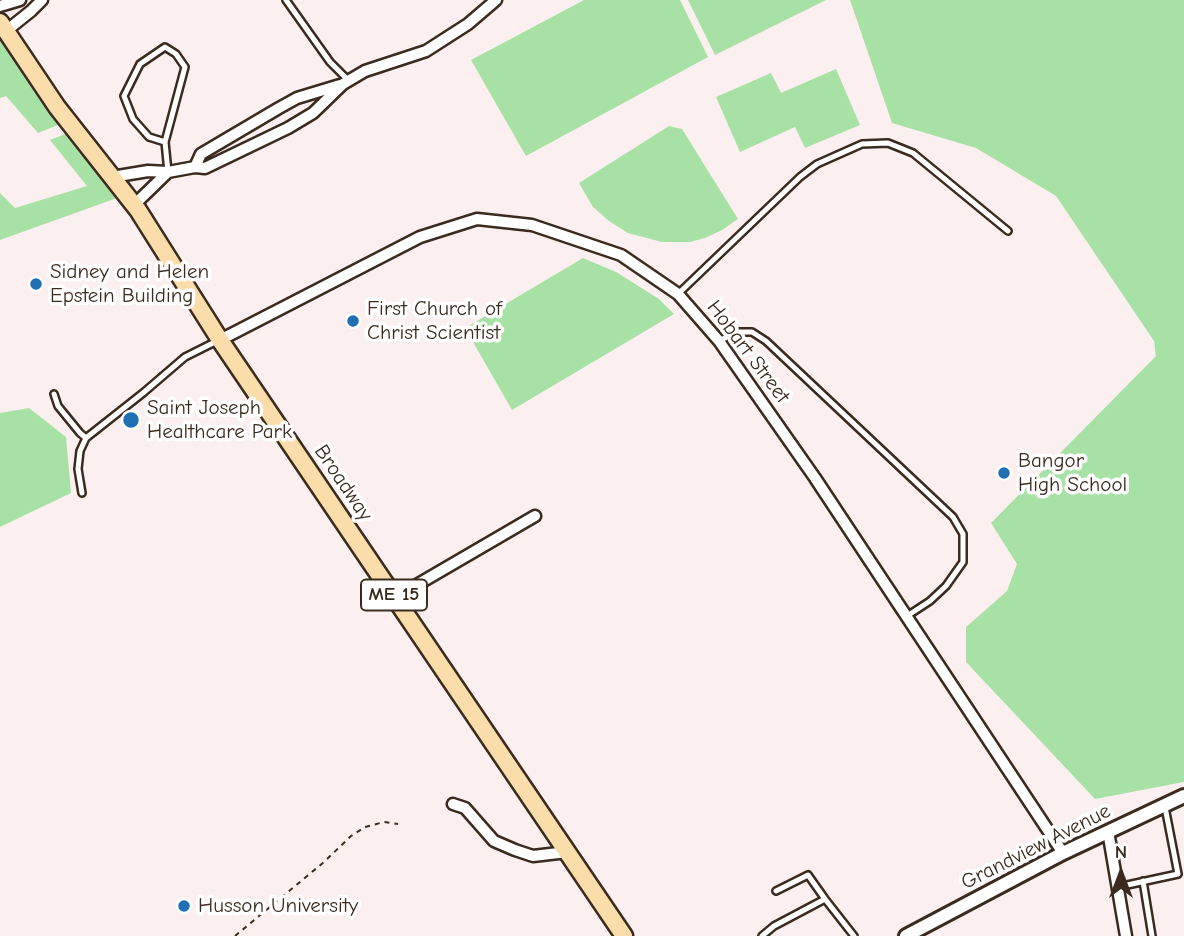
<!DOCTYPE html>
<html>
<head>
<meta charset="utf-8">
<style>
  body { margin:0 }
  #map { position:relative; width:1184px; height:936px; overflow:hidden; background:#fbefef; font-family:"Comic Neue",sans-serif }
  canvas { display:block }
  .north { position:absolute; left:1086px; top:838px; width:70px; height:70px; -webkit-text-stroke:5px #fff; paint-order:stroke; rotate:0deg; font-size:19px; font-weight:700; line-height:28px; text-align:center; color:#3b2a1e }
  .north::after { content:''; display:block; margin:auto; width:24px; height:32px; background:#3b2a1e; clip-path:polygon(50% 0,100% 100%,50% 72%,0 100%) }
</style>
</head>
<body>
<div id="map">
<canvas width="1184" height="936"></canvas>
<div class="north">N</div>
</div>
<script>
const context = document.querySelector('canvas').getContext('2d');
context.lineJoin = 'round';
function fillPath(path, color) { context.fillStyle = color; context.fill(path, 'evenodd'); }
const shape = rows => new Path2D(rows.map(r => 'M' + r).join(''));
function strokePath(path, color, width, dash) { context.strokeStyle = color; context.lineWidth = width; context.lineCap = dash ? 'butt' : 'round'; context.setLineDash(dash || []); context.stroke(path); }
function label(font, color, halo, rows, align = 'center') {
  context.font = font + ' "Comic Neue",sans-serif'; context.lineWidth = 7; context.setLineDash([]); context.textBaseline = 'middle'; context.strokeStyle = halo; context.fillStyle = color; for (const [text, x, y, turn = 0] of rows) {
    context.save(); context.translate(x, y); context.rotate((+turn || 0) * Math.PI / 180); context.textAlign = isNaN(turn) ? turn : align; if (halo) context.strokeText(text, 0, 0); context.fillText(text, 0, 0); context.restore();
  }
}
fillPath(shape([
  [584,0,680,0,708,57,526,156,471,60],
  [688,0,826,0,715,55],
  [850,0,1184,0,1184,782,1095,799,966,662,966,627,1007,591,1017,564,991,523,1156,356,1154,341,1056,196,976,148,892,123],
  [0,40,58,125,38,133,6,96,0,98],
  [836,69,860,125,805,148,795,127,740,152,716,97,771,73,781,93],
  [669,126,682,129,738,219,722,230,705,238,690,242,662,242,628,233,609,221,593,207,579,183],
  [68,133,117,198,0,240,0,193,15,208,87,186,50,140],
  [583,258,616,272,659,299,674,314,512,410,465,328],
  [29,408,66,437,71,493,0,527,0,413]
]), '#a8e1a5');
const service = shape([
  [286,0,330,62,349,81],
  [165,142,149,137,133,119,124,96,140,64,165,47,176,54,185,67,165,142,168,172],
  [678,294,800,177,817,164,862,144,888,143,913,153,1008,231],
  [719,341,737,332,752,332,766,341,953,517,963,534,963,562,946,586,930,601,907,616],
  [54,394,58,406,80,433,86,438],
  [82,493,78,469,80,451,86,438,143,393,185,357,217,341],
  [1143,881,1152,936],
  [1118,887,1178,874,1165,807],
  [776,891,808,875,825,899],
  [762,936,774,926,825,899,854,936]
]);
const minor = shape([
  [0,6,20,0],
  [6,31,31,11,42,0],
  [195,167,201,154,279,108,297,98,340,85],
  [112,177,148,171,168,172,195,167,205,168,288,128,313,113,343,84,365,71,426,51,468,24,496,0],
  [134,205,168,172],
  [220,340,420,237,477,219,532,225,621,255,678,294,719,341,815,478,1063,853],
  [396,597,535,516],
  [453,804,465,808,494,841,515,850,533,856,567,852],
  [1108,831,1126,936]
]);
const tertiary = shape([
  [906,936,1063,853,1184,796]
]);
const primary = shape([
  [0,22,57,107,138,210,220,340,624,936]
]);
strokePath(service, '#3b2a1e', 10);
strokePath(minor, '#3b2a1e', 15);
strokePath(tertiary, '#3b2a1e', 18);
strokePath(primary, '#3b2a1e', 21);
strokePath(shape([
  [235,936,324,862,351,836,365,827,384,822,398,824]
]), '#3b2a1e', 2, [5, 5]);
strokePath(service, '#fff', 5);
strokePath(minor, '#fff', 10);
strokePath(tertiary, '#fff', 12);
strokePath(primary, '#faddab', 16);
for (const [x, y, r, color] of [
  [36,284,7,"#1f6fb2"],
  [353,321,7,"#1f6fb2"],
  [131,420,9,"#1f6fb2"],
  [1004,473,7,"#1f6fb2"],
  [184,906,7,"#1f6fb2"]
]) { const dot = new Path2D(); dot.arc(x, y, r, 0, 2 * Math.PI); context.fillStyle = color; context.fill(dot); strokePath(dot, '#fff', 2.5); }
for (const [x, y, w] of [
  [394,595,66]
]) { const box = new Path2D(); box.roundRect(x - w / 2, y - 15.5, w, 31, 5); context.fillStyle = '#fff'; context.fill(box); strokePath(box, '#3b2a1e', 2); }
label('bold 19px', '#3b2a1e', null, [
  ["ME 15",394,595]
]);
label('21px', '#3b2a1e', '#fff', [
  ["Sidney and Helen",50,272],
  ["Epstein Building",50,296],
  ["First Church of",367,309],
  ["Christ Scientist",367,333],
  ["Saint Joseph",147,408],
  ["Healthcare Park",147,432],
  ["Bangor",1018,461],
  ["High School",1018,485],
  ["Husson University",198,906]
], 'left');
label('21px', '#3b2a1e', '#fff', [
  ["Hobart Street",748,352,53],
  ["Broadway",343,483,56],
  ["Grandview Avenue",1036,847,-27]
]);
</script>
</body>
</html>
